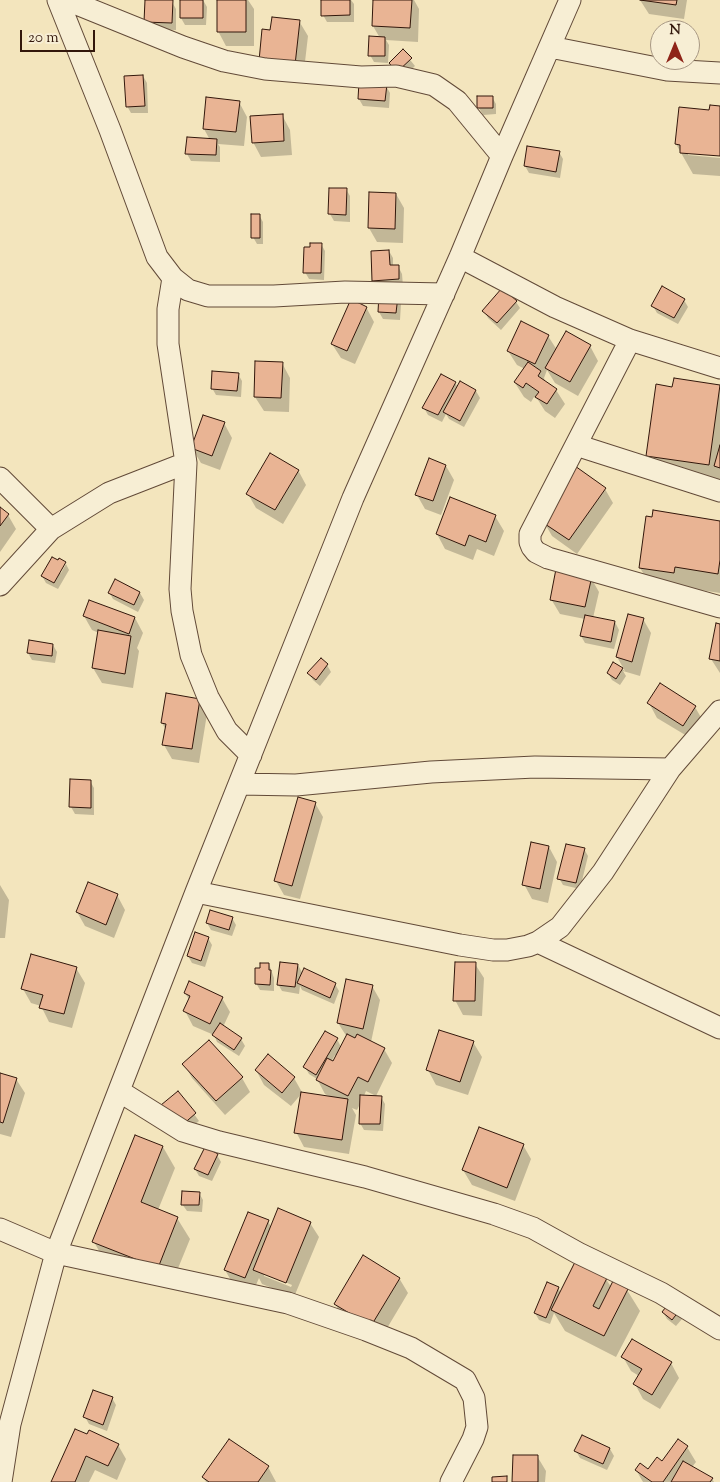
<!DOCTYPE html>
<html>
<head>
<meta charset="utf-8">
<style>
  body { margin:0 }
  #map { position:relative; width:720px; height:1482px; overflow:hidden; background:#f3e5bd; font-family:"Sorts Mill Goudy",serif }
  canvas { display:block }
  .north { position:absolute; left:650px; top:20px; width:50px; height:50px; box-sizing:border-box; background:#f7eed4; border:1px solid #a89884; border-radius:50%; rotate:0deg; font-size:14px; font-weight:700; line-height:20px; text-align:center; color:#32170b }
  .north::after { content:''; display:block; margin:auto; width:18px; height:22px; background:#8f2418; clip-path:polygon(50% 0,100% 100%,50% 72%,0 100%) }
  .scale { position:absolute; left:20px; top:30px; width:75px; height:22px; box-sizing:border-box; border:2px solid #32170b; border-top:0; padding-left:6px; font-size:15px; line-height:18px; white-space:nowrap; color:#32170b; -webkit-text-stroke:4px #f7eed4; paint-order:stroke }
</style>
</head>
<body>
<div id="map">
<canvas width="720" height="1482"></canvas>
<div class="north">N</div>
<div class="scale">20 m</div>
</div>
<script>
const context = document.querySelector('canvas').getContext('2d');
context.lineJoin = 'round';
function fillPath(path, color) { context.fillStyle = color; context.fill(path, 'evenodd'); }
const shape = rows => new Path2D(rows.map(r => 'M' + r).join(''));
function strokePath(path, color, width, dash) { context.strokeStyle = color; context.lineWidth = width; context.lineCap = dash ? 'butt' : 'round'; context.setLineDash(dash || []); context.stroke(path); }
fillPath(shape([
  [181,0,203,0,207,7,206,25,185,25,181,18],
  [218,0,248,0,254,9,254,46,226,46,218,31],
  [322,0,351,0,354,4,354,22,327,22,323,15],
  [374,0,414,0,419,9,418,42,386,40,389,45,388,63,374,62,370,55,380,38,373,26],
  [640,0,687,0,684,19,649,14],
  [146,1,172,2,176,9,176,30,149,29],
  [299,21,308,36,303,79,271,31],
  [403,51,415,66,402,78],
  [143,76,147,83,148,113,131,113,127,106],
  [386,86,390,93,389,108,363,106,359,99],
  [492,97,496,104,496,114,483,115,479,108],
  [239,102,247,117,244,146,218,144,220,147,220,162,191,161,187,154,210,140,204,129],
  [720,107,720,155,688,152,688,155,720,158,720,176,693,174,676,144,711,111],
  [282,115,290,130,292,155,261,157,253,142],
  [559,152,563,159,560,178,529,173,525,166],
  [330,189,346,189,350,196,350,222,334,221,330,214],
  [396,194,404,208,403,243,377,242,369,228],
  [259,215,263,222,263,244,257,244,253,237],
  [321,244,325,251,324,280,309,279,305,272],
  [389,251,393,258,393,266,398,266,402,274,403,286,377,287,373,280],
  [397,297,401,304,400,320,383,319,379,312],
  [684,300,688,307,678,324,657,313,653,306],
  [516,302,520,308,501,330,488,318,484,311],
  [366,307,374,322,355,364,341,358,332,344],
  [548,336,557,350,590,346,598,361,578,396,555,383,547,370,544,378,546,383,556,390,565,404,555,418,545,411,538,400,534,397,531,402,524,397,515,383,525,369,517,365,508,351],
  [282,363,290,378,289,412,264,411,255,397],
  [238,374,242,381,241,397,216,395,212,388],
  [675,379,720,386,720,486,659,477,647,456,673,388],
  [455,383,458,387,476,391,480,398,464,427,449,419,446,414,442,422,428,415,424,408],
  [224,423,232,438,220,470,201,463,192,448],
  [446,466,454,480,441,515,425,509,417,495],
  [298,470,306,485,283,524,256,508,248,494],
  [605,489,613,503,577,554,552,536,544,522],
  [0,509,8,515,16,529,0,552],
  [495,516,504,531,494,556,477,549,473,560,445,549,437,534],
  [720,522,720,593,687,588,653,589,640,568],
  [66,564,69,570,58,589,46,583,42,576,61,573],
  [591,578,599,592,593,618,615,622,619,630,614,649,585,643,581,636,585,619,560,614,551,599],
  [109,592,140,593,144,600,138,612,113,599],
  [90,601,135,618,143,633,137,648,139,651,133,688,102,683,93,668,99,633,92,630,84,616],
  [643,619,651,633,640,676,623,671,626,676,620,685,612,680,608,673,614,664,625,671,617,657],
  [720,625,720,673,711,659],
  [53,645,57,652,55,663,32,660,28,653],
  [321,659,327,665,331,672,320,686,313,680,309,674],
  [199,700,207,714,199,763,172,759,164,745,166,730,162,723],
  [649,703,695,707,703,721,692,739,657,718],
  [90,781,94,788,94,815,75,814,71,807],
  [315,803,323,817,300,899,284,895,276,881],
  [549,847,557,862,548,903,532,899,524,884],
  [584,849,588,856,580,889,563,885,559,878],
  [0,885,9,900,5,938,0,938],
  [117,895,125,910,114,938,85,926,77,912],
  [232,918,236,925,232,936,211,930,207,923],
  [208,938,212,945,205,967,192,963,188,956],
  [269,964,274,978,274,991,260,990,256,983,261,969],
  [475,964,484,978,482,1016,463,1015,455,1000],
  [298,965,303,974,335,984,339,991,334,1004,302,990,300,986,299,994,282,991,278,984],
  [76,968,85,983,72,1028,49,1022,41,1006,31,1003,23,989],
  [372,986,380,1000,371,1042,384,1049,392,1063,376,1096,366,1091,364,1096,381,1097,385,1104,383,1131,364,1130,360,1123,361,1102,357,1110,352,1108,356,1115,349,1154,304,1147,296,1132,302,1093,291,1106,264,1085,256,1070,294,1078,303,1094,331,1097,325,1094,317,1079,309,1074,305,1067,337,1039,341,1047,347,1037,338,1023],
  [335,1055,337,1056,334,1063,331,1062],
  [185,993,222,998,230,1012,223,1027,241,1039,245,1046,239,1056,217,1042,214,1035,193,1026,185,1011,190,1001],
  [473,1042,482,1057,468,1095,436,1085,428,1070],
  [184,1064,242,1078,250,1092,225,1115,192,1078],
  [0,1074,16,1079,25,1093,11,1137,0,1134],
  [178,1092,199,1121,184,1133],
  [135,1136,163,1147,175,1168,158,1210,177,1218,190,1239,170,1288,106,1263,94,1242],
  [523,1145,531,1159,515,1201,472,1185,463,1170],
  [217,1155,221,1162,212,1181,199,1176,195,1169],
  [199,1193,203,1200,202,1212,187,1211,182,1204],
  [268,1221,271,1227,310,1223,319,1237,294,1297,262,1284,259,1278,253,1292,233,1284,225,1270],
  [264,1273,292,1285,291,1287,264,1276],
  [399,1278,408,1293,380,1340,344,1318,335,1304],
  [606,1279,611,1287,627,1290,640,1311,616,1357,565,1331,554,1313,550,1324,539,1320,535,1313,558,1288,561,1293],
  [663,1312,678,1312,682,1319,676,1326,667,1319],
  [623,1357,671,1363,679,1378,660,1409,643,1399,635,1384,639,1376,631,1371],
  [112,1398,116,1405,107,1431,89,1424,85,1417],
  [75,1430,118,1445,126,1459,117,1480,95,1470,89,1482,52,1482],
  [583,1437,610,1449,614,1456,607,1470,580,1458,576,1451],
  [678,1440,687,1447,696,1462,692,1467,712,1479,714,1482,643,1482,636,1470,648,1471,662,1463],
  [537,1456,546,1471,545,1482,514,1482],
  [268,1467,276,1482,206,1482,203,1477]
]), '#0003');
const building = shape([
  [145,0,173,0,172,23,144,22,145,0],
  [180,0,203,0,203,18,180,18,180,0],
  [217,0,246,0,246,32,217,32,217,0],
  [321,0,350,0,350,15,321,16,321,0],
  [373,0,412,0,410,28,372,26,373,0],
  [640,0,677,0,676,5,640,0],
  [272,17,300,20,295,65,259,61,262,29,270,30,272,17],
  [369,36,385,37,385,56,368,56,369,36],
  [403,49,412,58,397,72,389,63,403,49],
  [143,75,145,106,126,107,124,76,143,75],
  [359,82,387,84,385,101,358,99,359,82],
  [477,96,493,96,493,108,477,108,477,96],
  [206,97,240,101,236,132,203,129,206,97],
  [710,105,720,106,720,156,680,153,680,145,675,144,679,107,709,110,710,105],
  [283,114,284,141,252,143,250,116,283,114],
  [187,137,217,139,216,155,185,154,187,137],
  [527,146,560,151,556,172,524,166,527,146],
  [329,188,347,188,346,215,328,214,329,188],
  [369,192,396,193,395,229,368,228,369,192],
  [251,214,260,214,260,238,251,238,251,214],
  [310,243,322,243,321,273,303,273,304,247,310,247,310,243],
  [389,250,390,265,399,265,399,279,372,281,371,251,389,250],
  [662,286,685,299,674,318,651,306,662,286],
  [502,288,517,301,497,323,482,311,502,288],
  [379,294,398,296,396,313,378,312,379,294],
  [351,299,367,307,347,351,331,344,351,299],
  [521,321,549,335,535,364,507,351,521,321],
  [566,331,591,345,570,382,545,368,566,331],
  [255,361,283,362,281,398,254,397,255,361],
  [528,362,541,371,538,376,557,389,547,404,535,397,539,392,526,383,523,388,514,382,528,362],
  [212,371,239,373,237,391,211,389,212,371],
  [441,374,456,382,438,415,422,408,441,374],
  [674,378,720,385,709,465,646,456,656,384,672,387,674,378],
  [460,381,476,390,460,421,443,412,460,381],
  [203,415,225,422,212,456,191,448,203,415],
  [720,445,720,468,714,466,720,445],
  [270,453,299,470,275,510,246,494,270,453],
  [429,458,446,465,433,501,415,495,429,458],
  [575,466,606,488,569,540,542,522,575,466],
  [450,497,496,515,486,542,469,535,465,546,436,534,450,497],
  [0,507,9,514,0,526,0,507],
  [653,510,720,521,720,560,718,574,675,567,674,573,639,568,646,516,652,517,653,510],
  [52,557,58,560,59,558,66,562,54,583,41,576,52,557],
  [556,569,592,576,585,607,550,600,556,569],
  [115,579,140,592,134,605,108,593,115,579],
  [89,600,135,617,129,634,83,616,89,600],
  [628,614,644,618,632,662,616,657,628,614],
  [585,615,615,621,611,642,580,636,585,615],
  [716,623,720,624,720,661,709,659,716,623],
  [98,630,131,636,125,674,92,668,98,630],
  [29,640,53,644,52,656,27,653,29,640],
  [321,658,328,664,316,680,307,673,321,658],
  [613,662,623,668,616,679,607,673,613,662],
  [660,683,696,706,683,726,647,703,660,683],
  [166,693,200,699,192,749,162,745,166,724,161,723,166,693],
  [70,779,91,780,91,808,69,807,70,779],
  [298,797,316,802,292,886,274,881,298,797],
  [531,842,549,846,540,889,522,885,531,842],
  [566,844,585,848,576,883,557,879,566,844],
  [88,882,118,894,106,925,76,912,88,882],
  [210,910,233,917,229,930,206,923,210,910],
  [195,932,209,937,201,961,187,956,195,932],
  [31,954,77,967,64,1014,39,1008,43,995,21,989,31,954],
  [280,962,298,964,295,987,277,985,280,962],
  [455,962,476,962,475,1001,453,1001,455,962],
  [260,963,269,963,269,970,271,970,270,985,255,984,255,968,260,968,260,963],
  [304,968,336,983,330,998,297,983,304,968],
  [346,979,373,985,363,1029,337,1023,346,979],
  [189,981,223,997,210,1024,183,1011,190,996,184,993,189,981],
  [220,1023,242,1038,234,1050,212,1035,220,1023],
  [439,1030,474,1041,460,1082,426,1070,439,1030],
  [325,1031,338,1038,316,1075,303,1067,325,1031],
  [347,1034,355,1038,357,1034,385,1048,368,1082,358,1077,348,1096,316,1080,327,1058,333,1061,347,1034],
  [209,1040,243,1077,216,1101,182,1064,209,1040],
  [268,1054,295,1077,282,1093,255,1070,268,1054],
  [0,1073,17,1078,3,1123,0,1122,0,1073],
  [178,1091,196,1113,180,1127,161,1105,178,1091],
  [301,1092,348,1099,342,1140,294,1133,301,1092],
  [360,1095,382,1096,380,1124,359,1124,360,1095],
  [479,1127,524,1144,507,1188,462,1170,479,1127],
  [135,1135,163,1146,141,1202,178,1217,158,1268,92,1242,135,1135],
  [205,1147,218,1154,208,1175,194,1169,205,1147],
  [182,1191,200,1192,199,1205,181,1205,182,1191],
  [278,1208,311,1222,286,1283,253,1270,278,1208],
  [248,1212,269,1220,245,1278,224,1270,248,1212],
  [363,1255,400,1278,371,1326,334,1304,363,1255],
  [575,1262,607,1278,593,1306,599,1309,613,1281,628,1289,604,1336,551,1310,575,1262],
  [547,1282,559,1287,546,1318,534,1313,547,1282],
  [669,1303,679,1311,672,1320,662,1312,669,1303],
  [632,1339,672,1362,652,1395,633,1384,642,1369,621,1357,632,1339],
  [93,1390,113,1397,103,1425,83,1417,93,1390],
  [75,1429,87,1434,89,1430,119,1444,108,1466,86,1456,75,1482,51,1482,75,1429],
  [582,1435,610,1448,603,1464,574,1451,582,1435],
  [229,1439,269,1466,258,1482,209,1482,202,1477,229,1439],
  [678,1439,688,1446,663,1482,652,1482,635,1470,640,1463,648,1469,657,1457,662,1461,678,1439],
  [513,1455,538,1455,538,1482,512,1482,513,1455],
  [683,1461,713,1478,710,1482,671,1482,683,1461],
  [507,1476,507,1482,492,1482,492,1477,507,1476]
]);
fillPath(building, '#e9b494');
strokePath(building, '#32170b', 1);
const street = shape([
  [58,0,110,130,157,257,173,278,188,290,208,296,274,296,345,292,444,294],
  [67,0,183,47,224,61,265,69,361,77,396,76,434,85,457,101,502,156],
  [550,47,667,70,720,73],
  [460,257,555,307,630,340,720,368],
  [173,278,168,309,168,344,186,463,180,589,182,611,191,655,208,697,227,731,251,755],
  [630,340,530,534,530,542,532,547,536,552,548,558,720,607],
  [576,445,720,491],
  [0,478,51,529],
  [0,585,51,529,109,493,186,463],
  [240,784,296,785,431,772,535,767,670,769],
  [196,892,460,945,493,950,507,950,528,946,538,942,560,927,603,872,670,769,720,711],
  [538,942,720,1028],
  [119,1091,183,1131,219,1142,365,1177,494,1214,533,1228,578,1253,661,1293,720,1329],
  [0,1229,56,1253,288,1303,366,1330,411,1348,465,1380,474,1398,477,1427,473,1439,451,1482],
  [1,1482,10,1424,56,1253,196,892,353,498,460,257,502,156,570,0]
]);
strokePath(street, '#624a38', 23);
strokePath(street, '#f7eed4', 21);
</script>
</body>
</html>
